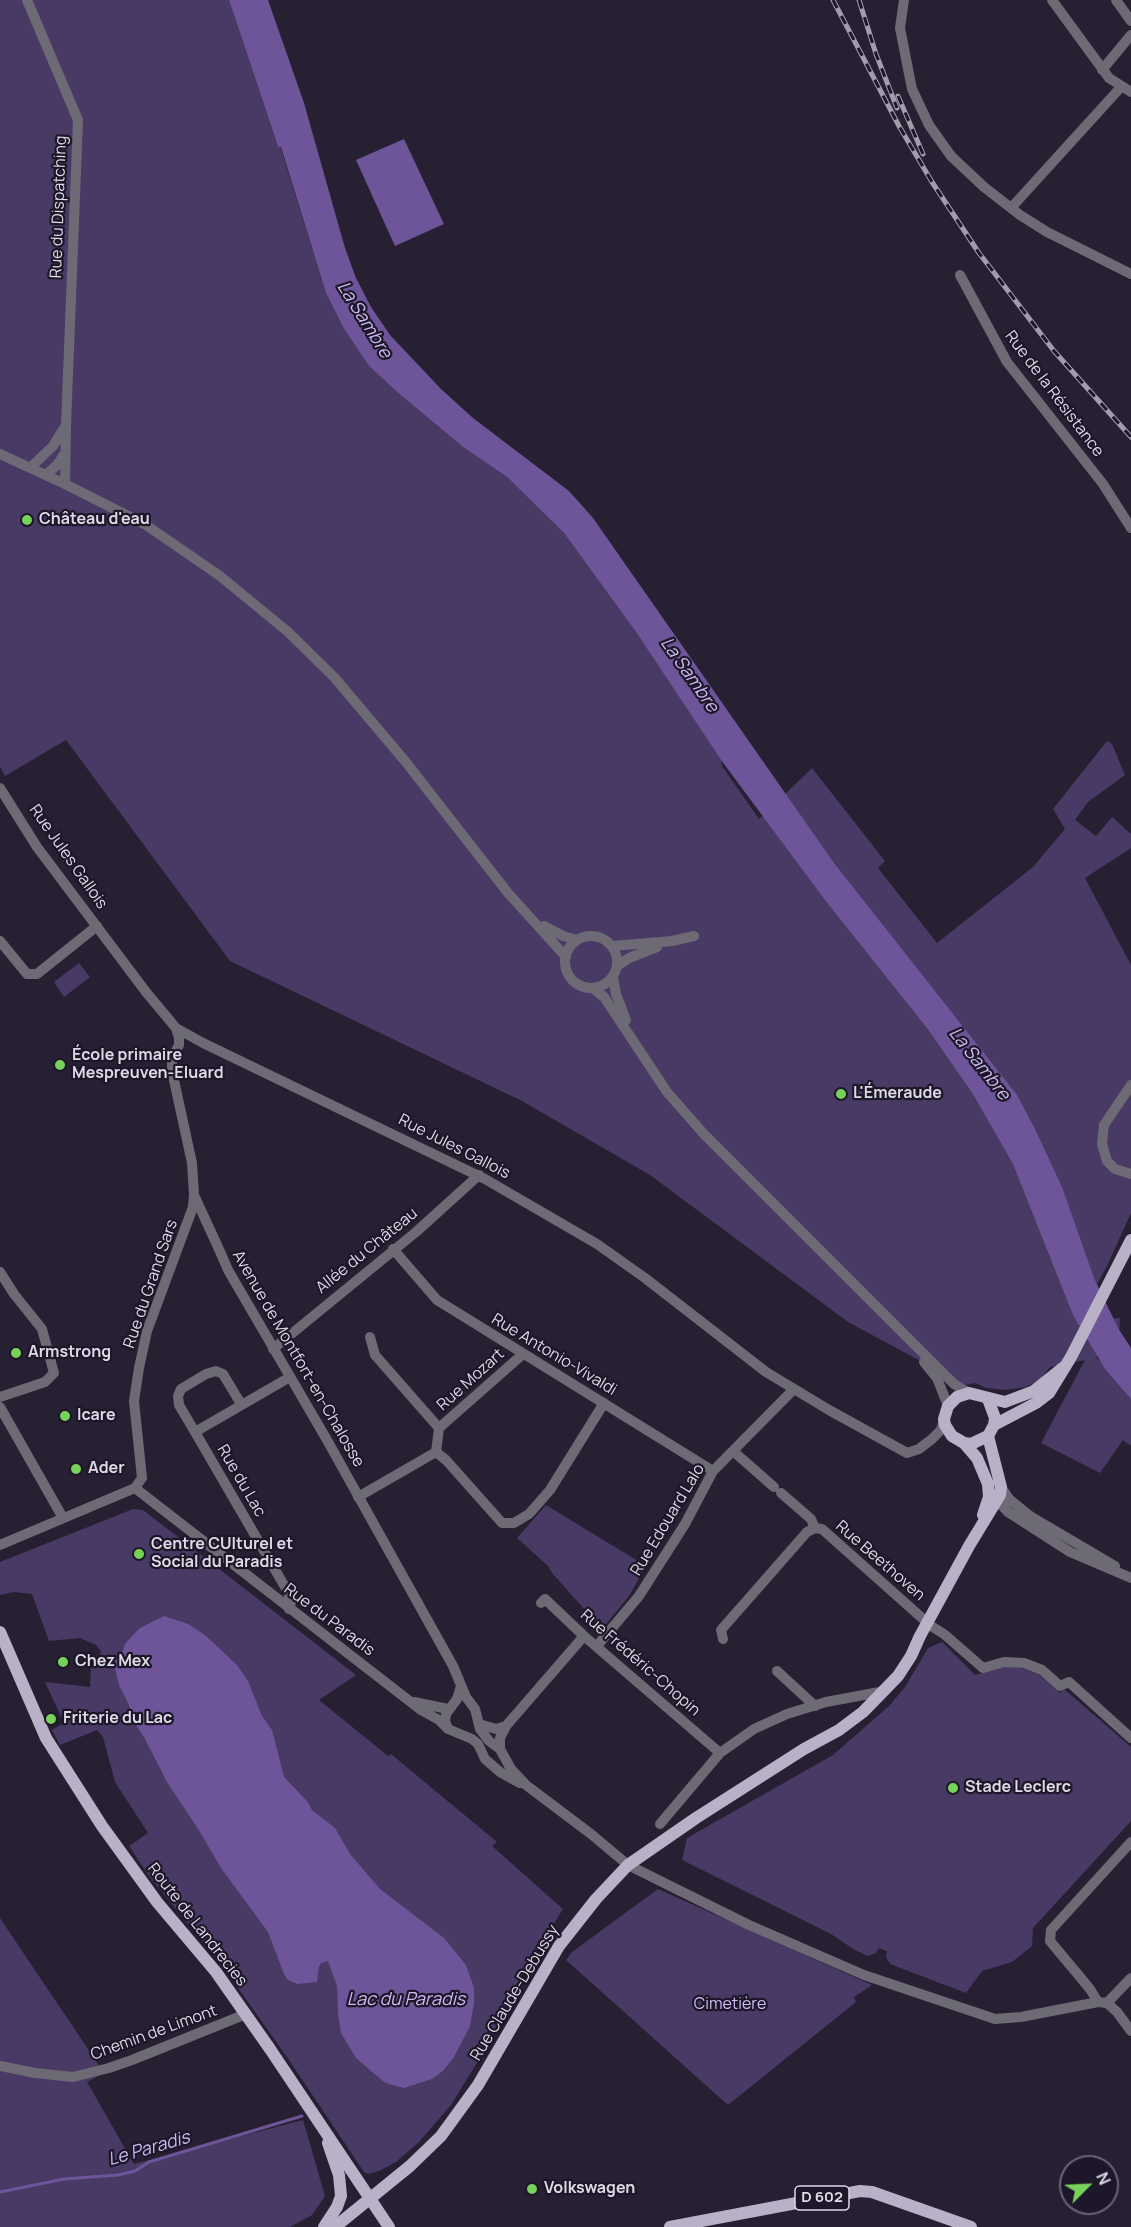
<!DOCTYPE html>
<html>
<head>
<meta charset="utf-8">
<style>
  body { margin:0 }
  #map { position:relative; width:1131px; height:2227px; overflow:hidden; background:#272033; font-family:Manrope,sans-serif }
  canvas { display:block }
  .north { position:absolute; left:1059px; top:2155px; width:60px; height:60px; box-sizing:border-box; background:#1d1729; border:2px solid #6a6575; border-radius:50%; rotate:66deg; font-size:16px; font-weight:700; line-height:24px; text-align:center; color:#ddd9e6 }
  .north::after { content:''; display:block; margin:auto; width:21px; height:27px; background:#77d259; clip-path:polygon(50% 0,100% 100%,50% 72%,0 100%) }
</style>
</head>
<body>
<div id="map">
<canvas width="1131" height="2227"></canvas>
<div class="north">N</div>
</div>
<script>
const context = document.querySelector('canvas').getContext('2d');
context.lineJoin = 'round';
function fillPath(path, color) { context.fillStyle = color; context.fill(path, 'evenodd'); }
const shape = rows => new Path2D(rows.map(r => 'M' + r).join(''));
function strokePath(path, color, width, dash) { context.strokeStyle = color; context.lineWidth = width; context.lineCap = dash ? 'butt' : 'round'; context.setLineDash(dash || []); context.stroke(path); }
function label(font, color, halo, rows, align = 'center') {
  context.font = font + ' Manrope,sans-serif'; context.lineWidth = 4.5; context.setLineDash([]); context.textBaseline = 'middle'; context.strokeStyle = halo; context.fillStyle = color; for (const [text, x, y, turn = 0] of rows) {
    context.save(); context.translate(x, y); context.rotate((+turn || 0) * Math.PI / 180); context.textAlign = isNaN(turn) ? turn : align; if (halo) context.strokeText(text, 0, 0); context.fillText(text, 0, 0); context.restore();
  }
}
fillPath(shape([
  [0,0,229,0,277,145,280,146,326,293,344,329,369,366,397,392,463,447,507,477,564,533,636,632,721,760,722,766,759,819,812,768,885,861,878,868,937,943,1033,867,1065,829,1053,809,1107,741,1112,744,1125,775,1088,802,1075,820,1096,836,1112,817,1131,834,1131,848,1085,878,1131,965,1131,1213,1107,1266,1077,1321,1120,1318,1118,1352,1096,1357,1131,1391,1131,1446,1123,1440,1100,1473,1041,1443,1085,1360,1050,1367,1039,1381,1025,1387,1006,1390,986,1388,975,1383,965,1385,848,1322,650,1175,522,1101,230,961,66,740,5,776,0,767],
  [79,963,90,977,64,997,54,982],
  [546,1505,646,1566,629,1596,602,1629,552,1573,548,1566,517,1538],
  [133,1509,143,1510,356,1675,319,1700,388,1756,391,1754,497,1842,492,1846,563,1909,524,1971,489,2043,451,2105,419,2142,396,2162,379,2171,368,2174,364,2172,287,2057,221,1964,149,1876,129,1846,148,1833,115,1782,103,1737,97,1730,60,1745,52,1730,64,1723,45,1682,90,1687,91,1663,98,1660,101,1651,96,1645,80,1638,49,1641,32,1594,14,1592,0,1595,0,1562],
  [942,1642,975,1675,1004,1666,1021,1668,1038,1674,1060,1693,1064,1689,1131,1747,1131,1821,1033,1928,1032,1946,1012,1962,982,1971,966,1993,890,1964,886,1957,887,1951,879,1948,876,1953,868,1956,855,1950,831,1934,682,1860,687,1838,833,1755,889,1706,905,1687,928,1648],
  [658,1889,872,1985,854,1997,856,2002,728,2105,566,1960,572,1952],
  [0,1918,104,2073,87,2082,134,2164,303,2120,325,2196,312,2215,290,2227,0,2227]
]), '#493965');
fillPath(shape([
  [229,0,268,0,304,103,345,248,356,278,371,307,390,335,441,389,473,418,569,491,593,518,834,863,1017,1095,1035,1129,1062,1187,1094,1278,1118,1328,1131,1348,1131,1399,1105,1369,1073,1315,1013,1164,973,1094,927,1028,825,900,721,760,636,632,564,533,507,477,463,447,397,392,369,366,344,329,326,293,281,147,278,147],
  [404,139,444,224,395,246,356,160],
  [164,1616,188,1624,205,1635,237,1665,248,1681,262,1716,272,1730,284,1777,307,1801,312,1810,335,1828,350,1854,380,1889,444,1938,466,1965,474,1988,474,2003,470,2026,454,2057,444,2070,432,2079,404,2088,392,2085,384,2082,356,2058,341,2033,338,2014,337,1986,328,1961,321,1963,319,1967,317,1982,297,1984,288,1980,284,1974,268,1932,221,1868,200,1832,167,1782,144,1737,134,1722,129,1705,119,1685,115,1668,116,1660,121,1657,125,1644,132,1636,140,1628]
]), '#6e5499');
strokePath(shape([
  [0,2192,64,2179,118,2175,135,2171,149,2162,302,2116]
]), '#6e5499', 3);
strokePath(shape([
  [27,0,78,120,66,425,65,484],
  [904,0,900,28,912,89,929,125,951,156,984,187,1020,215,1047,232,1131,274],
  [1052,0,1109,78,1131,92],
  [1116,0,1131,21],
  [1102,70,1131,35],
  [1011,208,1121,87],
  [960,275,1007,362,1103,484,1131,528],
  [0,454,65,484,146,525,220,576,287,631,334,677,405,761,508,893,566,957],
  [30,468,53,446,66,425],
  [46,475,57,465,65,453],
  [0,788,37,847,146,992,176,1028,203,1043,485,1179,597,1244,645,1278,766,1372,829,1410,907,1453,919,1449,932,1439,941,1430,944,1419],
  [544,926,563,936,577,940],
  '565 962a26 26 0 1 1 52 0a26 26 0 1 1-52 0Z',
  [0,941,27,974,37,974,97,926],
  [612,946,672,941,694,936],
  [617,966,629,958,657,947],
  [613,977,616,994,626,1020],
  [594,989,604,997,667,1092,703,1133,954,1384,969,1393],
  [176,1028,179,1038,179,1045,172,1058,172,1071,192,1163,194,1195,218,1247,228,1270,327,1440,453,1666,466,1697,475,1709,480,1729,489,1741,500,1749,511,1769,526,1785,591,1834,628,1865,749,1925,864,1975,995,2019,1021,2017,1098,2002,1107,2003,1117,2012,1131,2031],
  [1131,1085,1104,1125,1102,1144,1107,1161,1115,1169,1131,1174],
  [393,1249,437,1300,713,1471],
  [0,1272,14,1294,42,1329,54,1373,45,1382,0,1397],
  [370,1337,375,1355,439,1428,436,1452],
  [273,1349,416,1232,479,1175],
  [924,1362,937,1378,948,1406],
  [241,1404,223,1374,216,1371,206,1374,181,1389,178,1396,179,1405,195,1432,288,1592,291,1602,289,1609],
  [0,1407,63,1518],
  [439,1428,523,1354],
  [195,1432,290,1377],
  [733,1451,774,1487],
  [436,1452,446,1460,502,1523,514,1523,529,1514,550,1490,604,1403],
  [1001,1487,1010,1500,1030,1516,1115,1566],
  [135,1488,421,1710,439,1720,448,1729,472,1739,478,1744,485,1759,500,1772,520,1783],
  [135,1488,142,1478,134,1401,139,1368,147,1331,193,1207,194,1195],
  [781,1493,811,1519,815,1528],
  [993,1496,1008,1512,1070,1552,1131,1578],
  [358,1497,436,1452],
  [0,1545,135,1488],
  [541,1603,545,1599,584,1636,720,1753],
  [723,1639,721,1630,807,1532,815,1528,822,1529,931,1626,944,1634,983,1668,1004,1662,1024,1663,1042,1670,1060,1686,1069,1682,1131,1738],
  [597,1646,639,1596,685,1524,713,1471,794,1389],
  [777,1671,815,1706],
  [414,1702,448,1709],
  [479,1724,496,1729,506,1726],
  [448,1729,445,1721,446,1714,457,1699,461,1686],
  [500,1749,500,1738,506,1726,584,1636],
  [660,1824,720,1753,754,1729,787,1714,826,1702,885,1691],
  [1098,2002,1090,1989,1050,1941,1051,1930,1131,1842],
  [1107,2003,1131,1978],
  [0,2066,35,2073,73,2077,109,2068,132,2060,246,2014]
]), '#6d6a75', 10);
strokePath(shape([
  [988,1399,995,1418,994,1425,988,1436,971,1444,964,1443,952,1436,945,1425,944,1419,948,1406,957,1397,969,1393,1005,1402,1034,1391,1064,1367],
  [994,1425,1036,1403,1049,1393,1071,1357,1131,1240],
  [964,1443,977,1458,988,1484,989,1497,983,1515],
  [0,1632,46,1738,102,1826,157,1902,216,1972,270,2049,389,2227],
  [324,2227,337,2207,341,2196,339,2175,328,2143],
  [335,2227,410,2166,441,2136,478,2085,559,1946,596,1899,628,1865,696,1818,804,1749,839,1730,863,1712,898,1676,911,1656,920,1636,969,1546,1000,1495,1001,1487,988,1436],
  [670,2227,860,2191,872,2192,971,2227]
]), '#b8b1c7', 12);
const rail = shape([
  [833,0,899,126,932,182,979,253,1054,351,1131,437],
  [859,0,876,54,897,108],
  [898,96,923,154]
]);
strokePath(rail, '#a29dac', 5);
strokePath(rail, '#1d1729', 3, [9]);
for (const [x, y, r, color] of [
  [27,520,6,"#77d259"],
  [60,1065,6,"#77d259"],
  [841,1094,6,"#77d259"],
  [16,1353,6,"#77d259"],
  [65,1416,6,"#77d259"],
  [76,1469,6,"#77d259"],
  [139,1554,6,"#77d259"],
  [63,1662,6,"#77d259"],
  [51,1719,6,"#77d259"],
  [953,1788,6,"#77d259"],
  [532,2189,6,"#77d259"]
]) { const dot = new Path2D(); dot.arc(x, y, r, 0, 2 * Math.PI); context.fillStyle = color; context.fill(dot); strokePath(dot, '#1d1729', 2); }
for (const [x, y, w] of [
  [822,2198,54]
]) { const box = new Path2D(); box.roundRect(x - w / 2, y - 12, w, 24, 4.5); context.fillStyle = '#1d1729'; context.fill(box); strokePath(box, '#ddd9e6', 1.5); }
label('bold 15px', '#ddd9e6', null, [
  ["D 602",822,2198]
]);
label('16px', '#ddd9e6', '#1d1729', [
  ["Rue du Dispatching",59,207,-88],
  ["Rue de la Résistance",1054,394,53],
  ["Rue Jules Gallois",68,857,55],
  ["Rue Jules Gallois",454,1147,27],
  ["Allée du Château",367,1251,-39],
  ["Rue du Grand Sars",151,1284,-71],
  ["Rue Antonio-Vivaldi",554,1355,31],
  ["Avenue de Montfort-en-Chalosse",298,1359,60],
  ["Rue Mozart",471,1380,-42],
  ["Rue du Lac",241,1481,60],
  ["Rue Edouard Lalo",668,1520,-59],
  ["Rue Beethoven",880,1561,41],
  ["Rue du Paradis",329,1620,37],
  ["Rue Frédéric-Chopin",640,1663,41],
  ["Route de Landrecies",197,1925,52],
  ["Rue Claude-Debussy",515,1993,-59],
  ["Chemin de Limont",154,2033,-20]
]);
label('bold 16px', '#ddd9e6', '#1d1729', [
  ["Château d'eau",39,520],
  ["École primaire",72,1056],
  ["Mespreuven-Eluard",72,1074],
  ["L'Émeraude",853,1094],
  ["Armstrong",28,1353],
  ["Icare",77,1416],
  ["Ader",88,1469],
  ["Centre CUlturel et",151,1545],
  ["Social du Paradis",151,1563],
  ["Chez Mex",75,1662],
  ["Friterie du Lac",63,1719],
  ["Stade Leclerc",965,1788],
  ["Volkswagen",544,2189]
], 'left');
label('16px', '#d0bcf7', '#1d1729', [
  ["Cimetière",730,2005]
]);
label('italic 18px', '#cdb9f4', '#1d1729', [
  ["La Sambre",364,320,58],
  ["La Sambre",689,675,55],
  ["La Sambre",979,1064,52],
  ["Lac du Paradis",406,2000],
  ["Le Paradis",149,2149,-16]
]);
</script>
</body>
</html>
